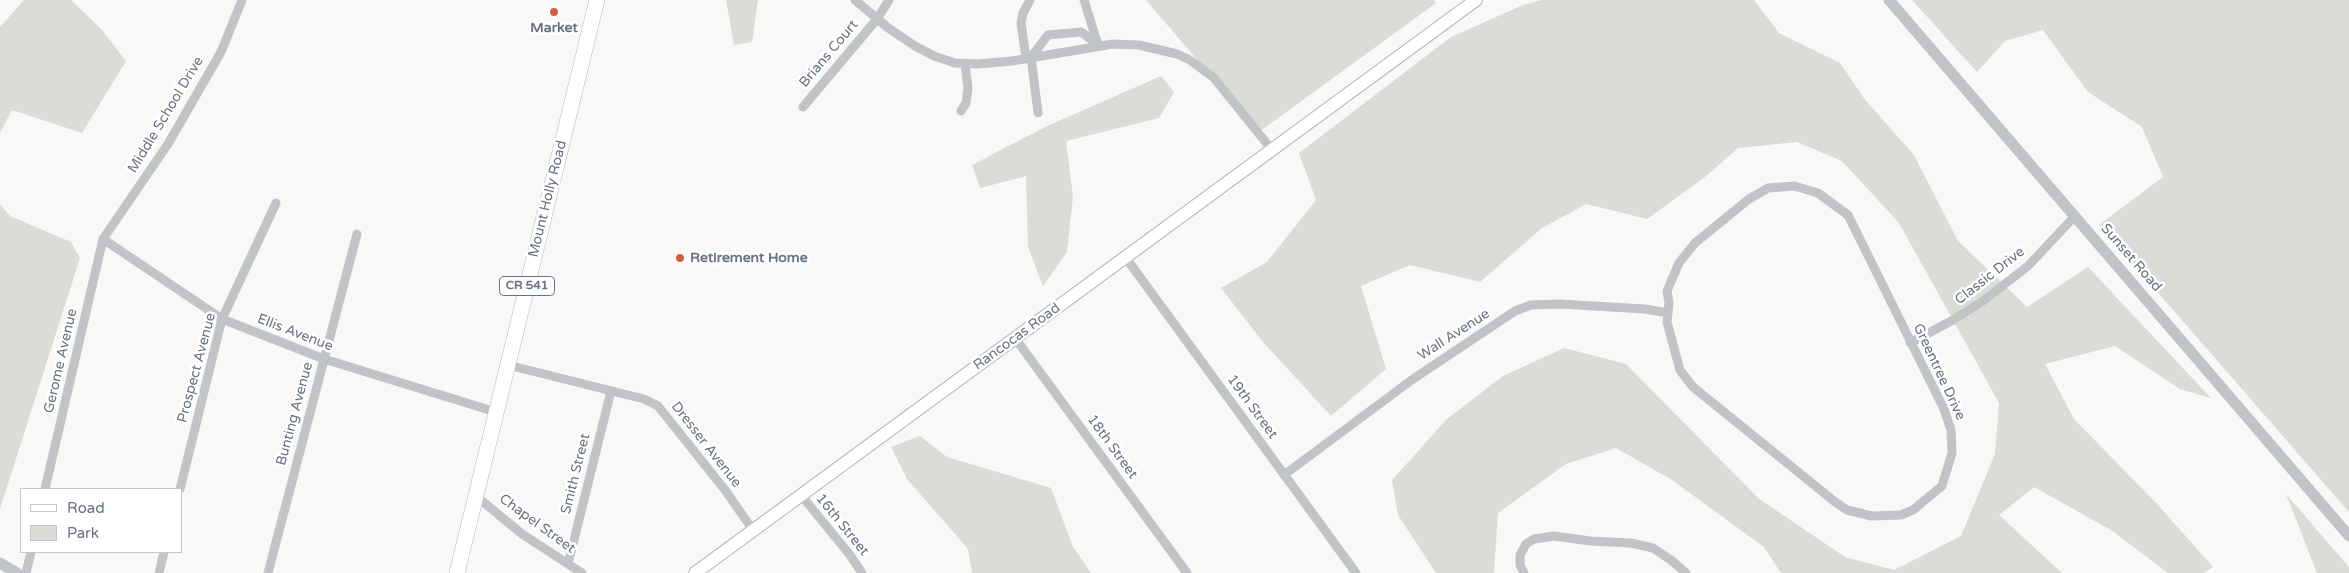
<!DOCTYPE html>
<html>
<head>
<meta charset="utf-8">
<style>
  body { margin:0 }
  #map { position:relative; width:2349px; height:573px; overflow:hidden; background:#f8f8f6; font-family:"Varela Round",sans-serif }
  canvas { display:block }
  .legend { position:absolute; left:20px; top:488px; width:162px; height:65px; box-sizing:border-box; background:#fff; border:1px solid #c2c7cb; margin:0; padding:6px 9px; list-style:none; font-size:15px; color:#66747e }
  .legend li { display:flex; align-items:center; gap:10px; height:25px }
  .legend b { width:25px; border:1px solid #c2c7cb }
</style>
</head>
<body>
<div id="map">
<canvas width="2349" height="573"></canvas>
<ul class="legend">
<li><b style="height:6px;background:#fff"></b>Road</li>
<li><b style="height:14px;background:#d9ddd6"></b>Park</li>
</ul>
</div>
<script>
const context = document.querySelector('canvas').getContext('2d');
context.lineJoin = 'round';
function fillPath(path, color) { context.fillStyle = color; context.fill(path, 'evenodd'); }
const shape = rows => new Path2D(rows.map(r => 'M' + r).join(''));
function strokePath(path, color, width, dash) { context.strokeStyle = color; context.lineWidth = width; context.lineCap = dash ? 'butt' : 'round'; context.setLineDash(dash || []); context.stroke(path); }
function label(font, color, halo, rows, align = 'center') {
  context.font = font + ' "Varela Round",sans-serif'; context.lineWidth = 5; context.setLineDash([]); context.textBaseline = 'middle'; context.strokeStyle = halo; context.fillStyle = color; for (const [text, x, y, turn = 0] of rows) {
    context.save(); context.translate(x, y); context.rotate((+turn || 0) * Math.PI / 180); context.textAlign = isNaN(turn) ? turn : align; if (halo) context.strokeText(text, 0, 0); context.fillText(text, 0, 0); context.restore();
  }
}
fillPath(shape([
  [24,0,71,0,102,30,126,61,82,133,12,110,0,133,0,27],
  [726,0,758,0,752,42,734,45],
  [1146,0,1434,0,1436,3,1259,132],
  [1541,0,1754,0,1779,33,1840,63,1866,101,1914,155,1958,241,2027,307,2088,267,2211,398,2180,389,2115,346,2045,364,2074,419,2159,506,2213,567,2204,573,2168,573,2111,530,2034,487,1999,515,2062,573,1781,573,1764,547,1672,480,1616,448,1566,464,1498,513,1494,573,1436,573,1398,515,1392,480,1447,419,1503,376,1564,348,1626,364,1758,498,1845,557,1894,570,1961,536,1995,454,1999,403,1899,223,1842,161,1797,142,1738,148,1705,177,1647,219,1586,204,1542,228,1480,282,1410,265,1361,286,1386,369,1331,416,1263,342,1221,288,1267,262,1316,200,1299,153,1451,37,1523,5],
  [1912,0,2349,0,2349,512,2099,225,2163,177,2142,127,2088,92,2043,30,2005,41,1977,72],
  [1161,76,1174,92,1159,118,1066,141,1073,196,1067,252,1043,286,1028,247,1026,176,980,188,972,165,1045,127],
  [0,204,10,216,71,242,80,258,0,509],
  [920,436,947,457,1051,488,1073,547,1091,573,972,573,968,549,907,479,891,447],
  [2286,494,2349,567,2349,573,2317,573]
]), '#d9ddd6');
const secondary = shape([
  [695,573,1476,0]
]);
const trunk = shape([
  [457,573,597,0]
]);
strokePath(secondary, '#b2b8bc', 14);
strokePath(trunk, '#b3b7ba', 16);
strokePath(shape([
  [855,0,887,27,915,46,934,56,955,63,978,64,1012,61,1113,44,1139,45,1177,54,1190,60,1214,78,1272,150],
  [1084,0,1098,45],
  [1026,58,1021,23,1023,13,1030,0],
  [803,107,877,19,889,0],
  [961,111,966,103,968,88,965,64],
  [1038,113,1031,57,1048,35,1081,32,1099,45],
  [1794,186,1818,193,1848,215,1944,409,1951,430,1952,453,1942,486,1913,510,1901,515,1872,516,1847,510,1834,501,1693,387,1680,370,1667,322,1669,303,1667,291,1679,263,1695,243,1749,199,1768,188,1794,186],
  [103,239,222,319,324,359,496,412],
  [1126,258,1356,573],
  [1015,338,1187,573],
  [1910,343,1953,320,1983,301,2028,266,2075,216],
  [508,365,644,399,658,406,725,490,753,530],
  [1284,475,1413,379,1515,311,1531,305,1560,304,1645,309,1668,313],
  [45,489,103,239,168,144,221,52,242,0],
  [180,489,222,319,276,203],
  [801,495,850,555,862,573],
  [476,496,522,534,582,573],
  [568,564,611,391],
  [26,573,31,552],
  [159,573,164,552],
  [268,573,357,234],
  [1524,573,1520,565,1520,555,1526,544,1534,539,1554,536,1590,541,1631,543,1653,548,1671,560,1686,573]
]), '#c0c4c7', 9);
strokePath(shape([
  [1889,0,2349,536],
  [0,563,17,573]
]), '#c0c4c7', 11);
strokePath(secondary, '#fff', 12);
strokePath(trunk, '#fff', 15);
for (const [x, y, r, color] of [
  [554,12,5,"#d35d3c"],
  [680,258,5,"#d35d3c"]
]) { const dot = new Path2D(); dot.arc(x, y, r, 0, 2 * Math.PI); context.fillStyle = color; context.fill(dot); strokePath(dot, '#fff', 2); }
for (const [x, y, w] of [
  [527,286,55]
]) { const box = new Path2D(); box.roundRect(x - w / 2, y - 9.5, w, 19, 4); context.fillStyle = '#fff'; context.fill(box); strokePath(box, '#66747e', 1); }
label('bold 12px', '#66747e', null, [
  ["CR 541",527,286]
]);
label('bold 14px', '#66747e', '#fff', [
  ["Market",554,28],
  ["Retirement Home",690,258,"left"]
]);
label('14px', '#66747e', '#fff', [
  ["Brians Court",829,54,-50],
  ["Middle School Drive",166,115,-59],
  ["Mount Holly Road",548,199,-76],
  ["Sunset Road",2131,258,49],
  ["Classic Drive",1990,276,-38],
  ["Ellis Avenue",295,333,21],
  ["Wall Avenue",1454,335,-33],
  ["Rancocas Road",1017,337,-36],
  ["Gerome Avenue",61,361,-77],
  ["Prospect Avenue",197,368,-75],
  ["Greentree Drive",1939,372,65],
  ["19th Street",1252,407,54],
  ["Bunting Avenue",295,414,-75],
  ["Dresser Avenue",706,445,52],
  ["18th Street",1112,447,54],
  ["Smith Street",576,474,-76],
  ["Chapel Street",537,524,36],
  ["16th Street",842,525,51]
]);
</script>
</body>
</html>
